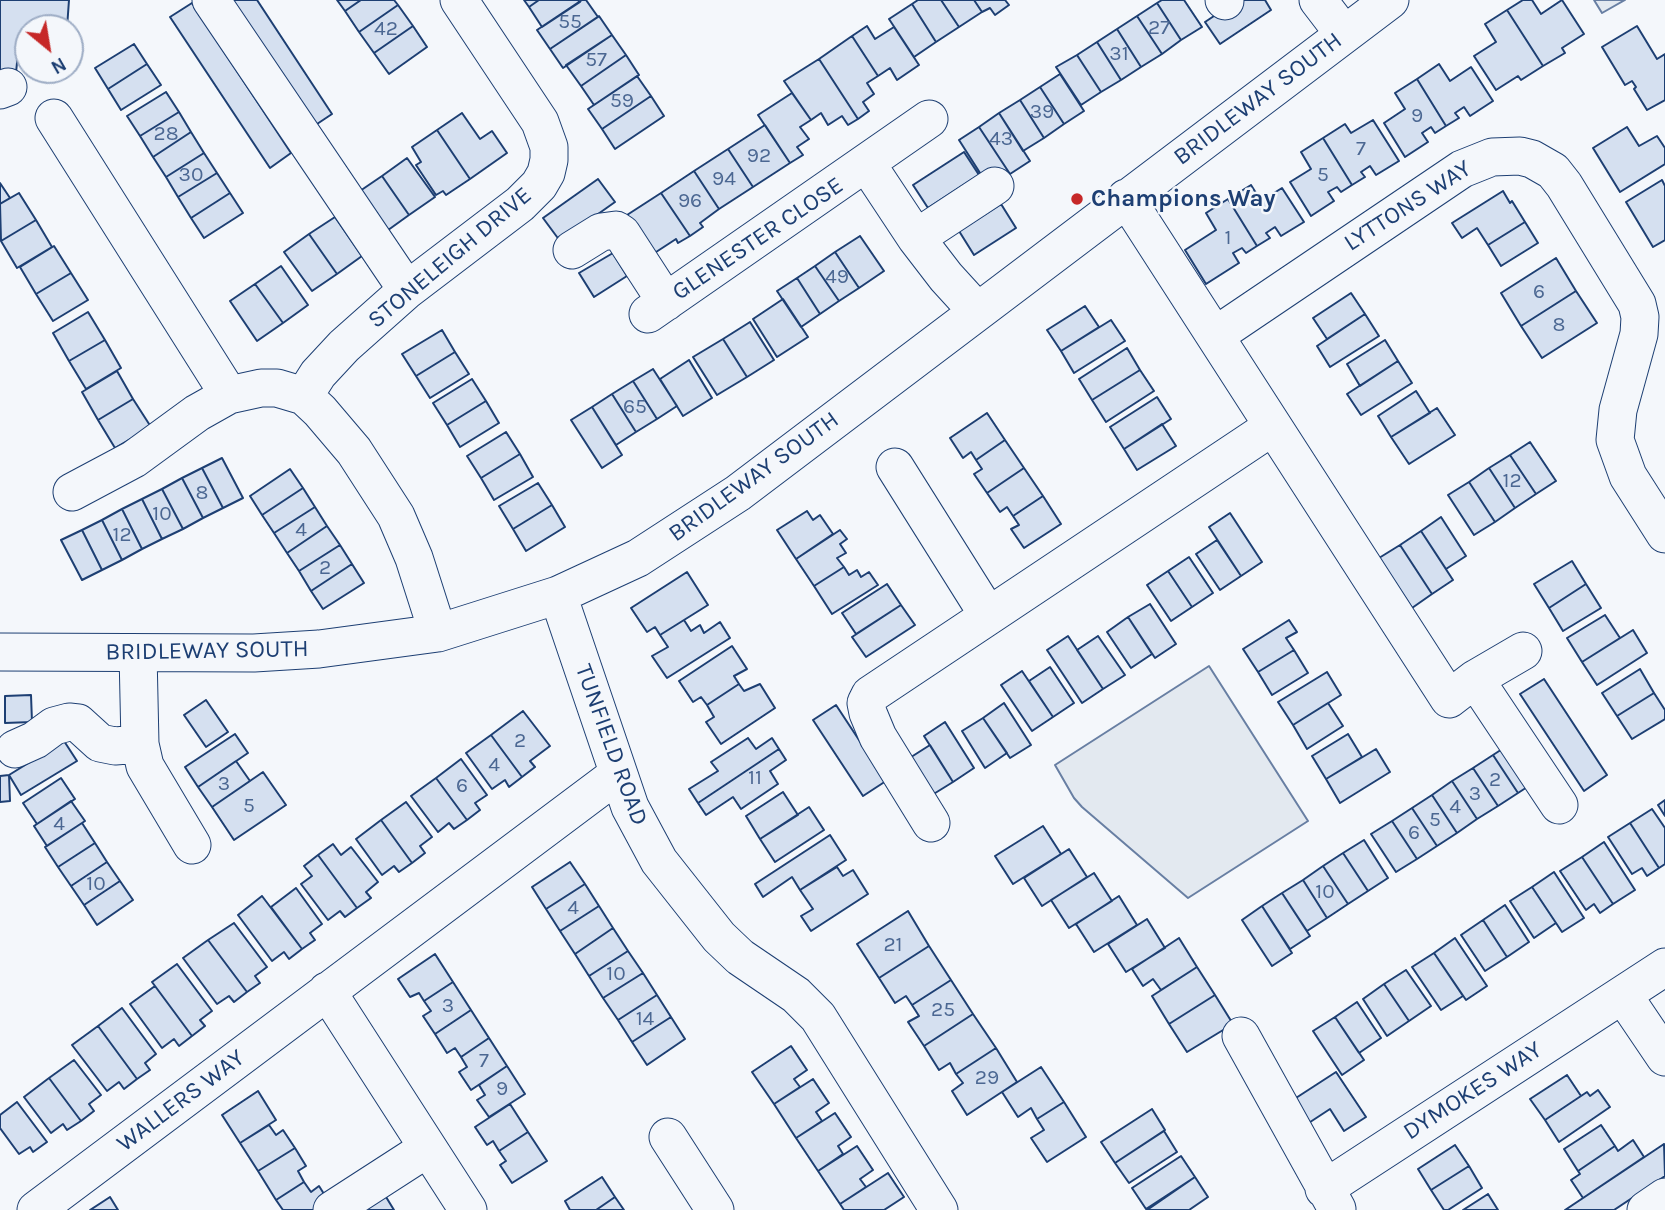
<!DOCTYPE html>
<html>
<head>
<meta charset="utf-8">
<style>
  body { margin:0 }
  #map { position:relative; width:1665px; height:1210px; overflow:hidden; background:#f4f7fb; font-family:Karla,sans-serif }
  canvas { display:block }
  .north { position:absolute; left:14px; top:14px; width:70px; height:70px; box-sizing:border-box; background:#f4f7fb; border:2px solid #9eadc5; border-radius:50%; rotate:150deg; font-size:19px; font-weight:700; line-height:28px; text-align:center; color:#1d3f73 }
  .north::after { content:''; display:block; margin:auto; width:24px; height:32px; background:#c62828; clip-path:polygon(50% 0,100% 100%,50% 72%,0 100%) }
</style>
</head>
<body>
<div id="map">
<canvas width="1665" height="1210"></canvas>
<div class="north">N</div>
</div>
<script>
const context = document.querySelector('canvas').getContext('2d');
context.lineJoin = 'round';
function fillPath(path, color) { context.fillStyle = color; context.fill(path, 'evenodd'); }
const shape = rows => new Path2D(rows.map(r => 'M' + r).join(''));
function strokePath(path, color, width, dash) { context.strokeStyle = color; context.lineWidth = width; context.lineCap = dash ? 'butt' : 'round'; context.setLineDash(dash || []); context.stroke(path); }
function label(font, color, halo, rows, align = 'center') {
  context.font = font + ' Karla,sans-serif'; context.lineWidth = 5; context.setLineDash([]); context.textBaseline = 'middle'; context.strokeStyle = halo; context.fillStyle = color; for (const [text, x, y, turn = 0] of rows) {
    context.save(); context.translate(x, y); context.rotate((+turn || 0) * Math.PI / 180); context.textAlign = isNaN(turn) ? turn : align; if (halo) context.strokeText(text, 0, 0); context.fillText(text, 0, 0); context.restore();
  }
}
const green = shape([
  [1594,0,1625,0,1602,13,1594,0],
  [1209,666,1308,821,1188,898,1082,807,1074,798,1055,765,1209,666]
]);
fillPath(green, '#e3e9f0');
strokePath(green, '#687fa3', 2);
const building = shape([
  [0,0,69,0,67,28,28,28,28,43,19,42,16,73,0,72,0,0],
  [225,0,257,0,332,114,311,128,225,0],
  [337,0,361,0,345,11,337,0],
  [361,0,394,0,398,5,359,32,345,11,361,0],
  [524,0,539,0,529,7,524,0],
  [539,0,578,0,580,2,542,27,529,7,539,0],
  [582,0,586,0,598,17,550,49,537,30,582,0],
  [918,0,941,0,959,27,936,42,912,4,918,0],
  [941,0,974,0,982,12,959,27,941,0],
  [974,0,1005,0,1009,5,995,15,990,8,982,12,974,0],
  [1162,0,1184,0,1202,27,1181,40,1157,3,1162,0],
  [1238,0,1265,0,1271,10,1220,44,1205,22,1238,0],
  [1523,0,1532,0,1541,14,1562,0,1584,34,1562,48,1565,53,1543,66,1507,10,1523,0],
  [192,3,291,153,270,168,170,17,192,3],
  [1157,3,1181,40,1162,54,1137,16,1157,3],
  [912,4,936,42,914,57,889,19,912,4],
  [398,5,413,26,374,53,359,32,398,5],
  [1507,10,1543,66,1521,80,1518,76,1496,90,1474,56,1496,42,1485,24,1507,10],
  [599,16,612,35,563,68,550,49,599,16],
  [1137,16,1162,54,1141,67,1117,29,1137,16],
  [413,26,427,47,389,74,374,53,413,26],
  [867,26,875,39,894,27,919,65,897,80,890,68,878,76,852,36,867,26],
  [1637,26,1657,59,1665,54,1665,100,1647,110,1634,89,1636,87,1632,81,1625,85,1602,47,1637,26],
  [1117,29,1141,67,1121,80,1097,42,1117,29],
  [612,35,626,55,581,86,566,65,612,35],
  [852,36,878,76,867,83,874,94,863,102,869,111,858,119,819,59,852,36],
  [1097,42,1121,80,1101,92,1077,55,1097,42],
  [134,44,147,64,108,89,95,68,134,44],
  [626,55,639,75,594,105,581,86,626,55],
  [1077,55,1101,92,1081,105,1056,67,1077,55],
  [819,59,858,119,848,125,842,116,828,125,821,113,811,120,784,81,819,59],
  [147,64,161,85,121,110,108,89,147,64],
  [1439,64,1450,81,1471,67,1493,101,1470,116,1464,107,1455,113,1459,118,1446,126,1417,79,1439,64],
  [1060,74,1084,111,1064,124,1040,87,1060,74],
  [637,76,651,96,602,129,588,109,637,76],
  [1417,79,1446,126,1435,133,1431,127,1422,133,1428,142,1405,157,1384,123,1405,109,1395,93,1417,79],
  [1040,87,1064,124,1044,138,1020,100,1040,87],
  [166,92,179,112,140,136,127,116,166,92],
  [792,93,811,120,800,127,809,139,797,147,803,155,790,163,758,115,792,93],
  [651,96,664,116,615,149,602,129,651,96],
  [1020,100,1044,138,1023,151,999,113,1020,100],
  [179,112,191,132,153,157,140,136,179,112],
  [462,113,480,139,492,131,507,153,470,179,437,130,462,113],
  [999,113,1030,161,1010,174,979,127,999,113],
  [1373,120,1399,161,1376,175,1370,166,1361,172,1365,177,1352,185,1323,138,1345,124,1351,133,1373,120],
  [765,125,790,163,753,187,728,149,765,125],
  [979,127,1010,174,989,187,959,140,979,127],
  [1627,127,1639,146,1657,136,1665,148,1665,164,1620,192,1593,148,1627,127],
  [437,130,470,179,446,195,443,191,436,195,416,165,421,162,412,147,437,130],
  [191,132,204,153,166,177,153,157,191,132],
  [1323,138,1352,185,1341,192,1337,187,1328,192,1334,201,1311,216,1290,182,1311,169,1301,152,1323,138],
  [728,149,753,187,719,209,694,171,728,149],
  [964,152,979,175,928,208,913,185,964,152],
  [204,153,217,173,178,197,166,177,204,153],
  [407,158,435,197,409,215,382,176,407,158],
  [694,171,719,209,700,223,703,227,690,236,661,193,694,171],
  [217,173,230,193,191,218,178,197,217,173],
  [382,176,409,215,384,233,357,193,382,176],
  [598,179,615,202,560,241,543,218,598,179],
  [1662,180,1665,186,1665,240,1653,247,1626,202,1662,180],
  [0,183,10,198,0,204,0,183],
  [1251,185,1261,201,1282,188,1304,222,1281,236,1275,227,1266,233,1270,238,1257,246,1228,199,1251,185],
  [1503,191,1510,203,1512,201,1525,222,1488,245,1477,228,1462,238,1452,223,1503,191],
  [19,193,36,220,1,241,0,204,19,193],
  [230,193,243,213,204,238,191,218,230,193],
  [661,193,690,236,678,243,676,239,653,254,627,215,661,193],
  [1228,199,1257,246,1246,253,1242,248,1233,253,1239,263,1206,284,1185,250,1216,230,1206,213,1228,199],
  [1001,204,1016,228,974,255,959,231,1001,204],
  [335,217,362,256,337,274,309,234,335,217],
  [36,220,52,247,17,268,1,241,36,220],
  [1525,222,1538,243,1501,266,1488,245,1525,222],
  [309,234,337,274,312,291,284,252,309,234],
  [860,236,884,271,859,288,835,252,860,236],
  [54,246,71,273,36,294,20,267,54,246],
  [835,252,859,288,839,301,815,266,835,252],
  [613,253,627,276,594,297,579,273,613,253],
  [1556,258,1576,291,1521,326,1501,293,1556,258],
  [281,266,308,305,283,323,255,284,281,266],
  [815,266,839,301,820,314,797,278,815,266],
  [71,273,88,300,53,321,36,294,71,273],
  [797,278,820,314,801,327,777,291,797,278],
  [255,284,283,323,257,341,230,301,255,284],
  [1576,291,1597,323,1542,358,1521,326,1576,291],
  [1351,293,1365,314,1327,339,1313,318,1351,293],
  [783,299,808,337,777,357,753,319,783,299],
  [1085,306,1099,327,1061,351,1047,330,1085,306],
  [88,312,105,340,69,361,53,333,88,312],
  [1365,314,1379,336,1330,367,1317,346,1365,314],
  [1111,320,1125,341,1074,373,1061,351,1111,320],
  [750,322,774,360,747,377,723,339,750,322],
  [442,330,455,352,416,376,402,354,442,330],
  [723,339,747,377,717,395,693,357,723,339],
  [105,340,121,368,86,389,69,361,105,340],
  [1385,340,1398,361,1360,386,1347,364,1385,340],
  [1127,348,1140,370,1092,400,1079,379,1127,348],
  [455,352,469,374,430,398,416,376,455,352],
  [689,360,712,398,683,416,660,379,689,360],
  [1398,361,1412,383,1361,415,1347,394,1398,361],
  [653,369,677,406,657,419,633,381,653,369],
  [1140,370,1154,391,1106,422,1092,400,1140,370],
  [117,371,133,399,98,420,82,392,117,371],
  [472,379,486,401,447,425,433,403,472,379],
  [633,381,657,419,636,432,612,394,633,381],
  [1416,391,1430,413,1391,437,1378,416,1416,391],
  [612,394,636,432,616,445,592,407,612,394],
  [1157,397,1171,419,1124,449,1110,427,1157,397],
  [133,399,151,427,115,448,98,420,133,399],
  [486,401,499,423,460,447,447,425,486,401],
  [592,407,622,455,602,468,571,420,592,407],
  [1437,408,1455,435,1409,464,1391,437,1437,408],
  [987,413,1005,440,976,460,971,452,963,458,950,438,987,413],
  [1162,424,1176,446,1137,470,1124,449,1162,424],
  [506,432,520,454,481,478,467,456,506,432],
  [1005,440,1024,468,987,493,974,474,982,469,976,460,1005,440],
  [1530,442,1556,481,1536,494,1510,455,1530,442],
  [520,454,533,477,494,500,481,478,520,454],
  [1510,455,1536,494,1515,508,1489,468,1510,455],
  [222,458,243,498,223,508,202,468,222,458],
  [202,468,223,508,203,518,182,478,202,468],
  [1024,468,1043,496,1013,516,1007,507,1000,512,987,493,1024,468],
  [1489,468,1515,508,1495,522,1469,482,1489,468],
  [290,469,303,488,262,515,250,496,290,469],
  [182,478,203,518,183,529,162,489,182,478],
  [1469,482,1495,522,1474,535,1448,495,1469,482],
  [538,483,552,505,513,529,499,506,538,483],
  [303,488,315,507,274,533,262,515,303,488],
  [162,489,183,529,162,539,142,499,162,489],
  [1043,496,1061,524,1024,548,1011,529,1019,525,1013,516,1043,496],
  [142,499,162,539,142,549,122,509,142,499],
  [552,505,565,527,526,551,513,529,552,505],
  [315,507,327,526,287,553,274,533,315,507],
  [122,509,142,549,122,560,102,520,122,509],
  [807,511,813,520,820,515,833,534,796,559,777,530,807,511],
  [1230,513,1262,562,1241,576,1209,527,1230,513],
  [1441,517,1466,556,1446,569,1421,531,1441,517],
  [102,520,122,560,102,570,82,530,102,520],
  [327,526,340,545,299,571,287,553,327,526],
  [82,530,102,570,82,580,61,540,82,530],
  [840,530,847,539,840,544,846,553,837,558,844,567,814,586,796,559,840,530],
  [1421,531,1453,580,1432,594,1400,545,1421,531],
  [1217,540,1241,576,1220,590,1196,554,1217,540],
  [340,545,352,564,311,591,299,571,340,545],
  [1400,545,1432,594,1412,608,1379,558,1400,545],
  [1189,557,1213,593,1192,607,1168,571,1189,557],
  [1572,561,1586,584,1549,608,1534,584,1572,561],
  [352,564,364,583,323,609,311,591,352,564],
  [844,567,849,575,857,570,861,577,869,572,878,585,832,614,814,586,844,567],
  [1168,571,1192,607,1171,621,1147,585,1168,571],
  [687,572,708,605,660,635,655,627,647,632,631,608,687,572],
  [887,584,901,605,856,634,842,613,887,584],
  [1586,584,1601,608,1563,631,1549,608,1586,584],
  [1150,604,1176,644,1155,658,1128,617,1150,604],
  [901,605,915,625,866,657,852,637,901,605],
  [1605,615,1620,638,1582,662,1567,638,1605,615],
  [1128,617,1152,654,1131,668,1107,632,1128,617],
  [684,620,691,631,700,625,704,633,720,622,730,638,667,678,652,656,668,647,660,635,684,620],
  [1289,620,1297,632,1286,638,1294,650,1258,672,1243,649,1289,620],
  [1633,630,1647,653,1597,685,1582,662,1633,630],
  [1068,636,1103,689,1082,703,1047,650,1068,636],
  [1098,636,1125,675,1103,689,1077,650,1098,636],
  [732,646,747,669,734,676,739,684,707,705,701,697,693,702,679,681,732,646],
  [1294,650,1308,673,1272,695,1258,672,1294,650],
  [1050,667,1074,703,1053,717,1029,681,1050,667],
  [1640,669,1654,693,1617,716,1602,693,1640,669],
  [1022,671,1053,717,1032,731,1001,685,1022,671],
  [1327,672,1341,695,1293,725,1278,702,1327,672],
  [1544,679,1607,775,1584,791,1520,694,1544,679],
  [739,684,744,691,760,684,775,708,721,744,706,722,714,717,707,705,739,684],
  [1654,693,1665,710,1665,719,1632,739,1617,716,1654,693],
  [31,695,32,722,5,723,5,696,31,695],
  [206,700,228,732,206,747,184,715,206,700],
  [1004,703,1031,745,1010,758,983,718,1004,703],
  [1328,703,1343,726,1307,749,1293,725,1328,703],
  [836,705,886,781,863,796,813,720,836,705],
  [523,711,550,746,530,761,535,767,522,777,491,735,523,711],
  [983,718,1007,753,985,768,962,731,983,718],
  [945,722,974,768,953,782,924,736,945,722],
  [235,734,248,753,198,787,185,767,235,734],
  [1348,734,1362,757,1326,779,1312,756,1348,734],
  [491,735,522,777,509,787,505,780,492,789,466,753,491,735],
  [748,738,756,749,772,738,779,749,698,803,689,789,718,771,711,762,748,738],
  [64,741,77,761,21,795,9,775,64,741],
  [1513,742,1538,780,1518,793,1493,755,1513,742],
  [930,745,953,782,932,795,908,759,930,745],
  [779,749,786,760,770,771,778,784,741,809,733,797,706,815,698,803,779,749],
  [1376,749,1390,772,1340,803,1326,779,1376,749],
  [1493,755,1518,793,1498,806,1473,768,1493,755],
  [461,759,487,795,475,803,480,810,467,820,436,778,461,759],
  [236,761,250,781,212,807,198,787,236,761],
  [1473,768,1498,806,1477,819,1452,781,1473,768],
  [263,772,286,805,234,840,212,807,263,772],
  [9,775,10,801,0,802,0,776,9,775],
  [61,778,75,799,37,824,23,803,61,778],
  [436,778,467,820,454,829,449,823,438,832,411,796,436,778],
  [1452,781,1477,819,1457,833,1432,795,1452,781],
  [783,792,798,815,760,839,746,816,783,792],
  [1432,795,1457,833,1437,846,1412,808,1432,795],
  [1665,800,1665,816,1658,805,1665,800],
  [71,801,85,821,47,846,34,826,71,801],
  [406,802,432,837,420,846,425,853,412,863,381,820,406,802],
  [809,807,824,830,775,862,760,839,809,807],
  [1412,808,1437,846,1417,859,1392,821,1412,808],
  [1652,809,1665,828,1665,864,1659,868,1630,823,1652,809],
  [381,820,412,863,399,872,394,866,382,875,356,839,381,820],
  [1392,821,1417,859,1396,872,1371,834,1392,821],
  [82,823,95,843,58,867,45,847,82,823],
  [1630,823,1659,868,1647,876,1642,868,1632,874,1608,837,1630,823],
  [1043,826,1061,854,1013,884,995,856,1043,826],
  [830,835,846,860,800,890,792,877,763,897,755,884,830,835],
  [1364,840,1388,878,1368,891,1343,853,1364,840],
  [1604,842,1635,890,1613,904,1582,857,1604,842],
  [95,843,107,862,71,886,58,867,95,843],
  [333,844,341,855,351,847,378,882,366,892,371,898,357,908,318,855,333,844],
  [1069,849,1087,877,1042,906,1024,878,1069,849],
  [1343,853,1368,891,1348,904,1323,866,1343,853],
  [318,855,357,908,345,917,340,911,328,920,301,884,312,876,304,866,318,855],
  [1582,857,1613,904,1600,913,1594,904,1586,910,1560,871,1582,857],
  [107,862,120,881,84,905,71,886,107,862],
  [570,862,585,884,546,909,532,887,570,862],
  [1323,866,1348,904,1327,918,1303,880,1323,866],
  [837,867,843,876,853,870,868,894,811,931,801,916,813,909,800,890,837,867],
  [1554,872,1584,918,1562,932,1532,887,1554,872],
  [1094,873,1112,901,1069,928,1051,900,1094,873],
  [1303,880,1327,918,1307,931,1282,893,1303,880],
  [120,881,133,900,97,925,84,905,120,881],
  [585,884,599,906,560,931,546,909,585,884],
  [1532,887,1556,923,1534,938,1510,901,1532,887],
  [296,888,322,924,310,933,315,940,302,949,271,907,296,888],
  [1282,893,1310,936,1290,949,1262,906,1282,893],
  [262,896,302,949,289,959,284,952,272,961,238,915,262,896],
  [1119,896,1137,925,1094,952,1076,924,1119,896],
  [1505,905,1529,942,1507,957,1483,920,1505,905],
  [599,906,613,928,575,954,560,931,599,906],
  [1262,906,1292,953,1272,966,1242,920,1262,906],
  [908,911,929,946,879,978,857,944,908,911],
  [1147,919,1165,948,1126,972,1108,944,1147,919],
  [1483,920,1507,957,1485,971,1461,935,1483,920],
  [234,923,267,967,255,976,260,983,247,992,208,940,234,923],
  [613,928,628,951,589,976,575,954,613,928],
  [1179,938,1197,967,1161,990,1153,979,1143,986,1132,969,1179,938],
  [1455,938,1487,986,1466,1000,1434,953,1455,938],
  [208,940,247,992,234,1002,229,996,217,1004,183,958,208,940],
  [929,946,951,980,912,1005,906,996,895,1003,879,978,929,946],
  [628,951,643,973,603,998,589,976,628,951],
  [1434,953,1463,996,1441,1010,1412,967,1434,953],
  [435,954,453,982,424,1001,419,993,410,997,398,979,435,954],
  [177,964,212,1011,200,1020,205,1026,192,1036,152,982,177,964],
  [1197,967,1215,995,1169,1024,1152,996,1197,967],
  [1406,970,1431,1006,1409,1021,1384,984,1406,970],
  [643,973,657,995,618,1020,603,998,643,973],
  [951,980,973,1014,924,1046,908,1022,919,1016,912,1005,951,980],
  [453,982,471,1010,435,1034,423,1016,431,1011,424,1001,453,982],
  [1384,984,1409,1021,1387,1036,1363,999,1384,984],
  [155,986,192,1036,179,1046,174,1039,162,1048,130,1004,155,986],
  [657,995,671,1017,632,1042,618,1020,657,995],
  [1215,995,1233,1024,1187,1052,1169,1024,1215,995],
  [1357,1002,1381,1038,1359,1053,1335,1017,1357,1002],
  [122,1008,156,1054,145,1063,150,1070,137,1079,98,1026,122,1008],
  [471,1010,489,1038,461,1057,455,1048,447,1053,435,1034,471,1010],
  [973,1014,996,1048,956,1074,950,1063,939,1070,924,1046,973,1014],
  [671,1017,685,1039,647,1065,632,1042,671,1017],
  [1335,1017,1364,1060,1342,1075,1313,1031,1335,1017],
  [98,1026,137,1079,124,1089,119,1082,107,1091,72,1045,98,1026],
  [489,1038,507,1066,471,1090,459,1072,467,1067,461,1057,489,1038],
  [791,1046,807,1070,794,1079,800,1087,774,1104,752,1072,791,1046],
  [996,1048,1017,1082,967,1115,952,1091,963,1083,956,1074,996,1048],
  [74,1060,101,1095,89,1104,94,1111,81,1121,49,1078,74,1060],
  [507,1066,525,1094,489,1117,477,1100,485,1095,479,1085,507,1066],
  [1041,1067,1064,1102,1037,1119,1031,1108,1018,1117,1002,1092,1041,1067],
  [1336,1072,1366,1117,1344,1131,1330,1109,1298,1130,1282,1107,1336,1072],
  [1567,1075,1581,1096,1545,1120,1530,1099,1567,1075],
  [49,1078,81,1121,67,1130,63,1124,51,1133,24,1097,49,1078],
  [813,1079,829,1103,816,1112,822,1121,796,1138,774,1104,813,1079],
  [1598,1090,1610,1107,1559,1142,1545,1120,1587,1092,1590,1096,1598,1090],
  [258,1091,276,1120,240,1143,222,1115,258,1091],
  [17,1102,47,1142,33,1152,30,1147,19,1154,0,1128,0,1115,17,1102],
  [1064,1102,1086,1137,1047,1162,1031,1138,1044,1130,1037,1119,1064,1102],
  [510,1104,528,1132,499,1151,493,1141,487,1145,475,1127,510,1104],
  [1152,1109,1165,1130,1115,1163,1101,1142,1152,1109],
  [835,1113,851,1137,838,1146,843,1154,818,1171,796,1138,835,1113],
  [269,1125,276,1135,283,1130,295,1148,258,1171,240,1143,269,1125],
  [1601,1125,1615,1146,1578,1171,1564,1149,1601,1125],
  [1164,1131,1177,1152,1129,1183,1115,1163,1164,1131],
  [528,1132,547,1161,512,1183,500,1165,506,1161,499,1151,528,1132],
  [1633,1140,1644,1157,1583,1198,1571,1180,1580,1174,1578,1171,1615,1146,1618,1151,1633,1140],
  [1664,1144,1665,1176,1614,1210,1565,1210,1664,1144],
  [1455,1145,1469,1166,1431,1190,1418,1169,1455,1145],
  [857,1146,873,1170,860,1179,866,1187,840,1204,818,1171,857,1146],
  [295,1148,306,1166,298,1171,304,1182,276,1200,258,1171,295,1148],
  [1181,1156,1195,1177,1146,1209,1132,1188,1181,1156],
  [1469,1166,1482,1188,1448,1210,1444,1210,1431,1190,1469,1166],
  [888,1173,904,1197,884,1210,844,1210,840,1204,888,1173],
  [602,1177,615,1197,596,1210,570,1210,565,1201,602,1177],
  [1195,1177,1208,1197,1189,1210,1147,1210,1195,1177],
  [304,1182,311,1192,319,1186,331,1205,323,1210,283,1210,276,1200,304,1182],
  [383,1192,394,1210,356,1210,383,1192],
  [1488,1194,1498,1210,1463,1210,1488,1194],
  [110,1197,118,1210,90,1210,110,1197],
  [615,1197,624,1210,596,1210,615,1197]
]);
fillPath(building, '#d5e0f0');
strokePath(building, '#1d3f73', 2);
const minor = shape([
  [211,0,407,290],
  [1224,0,1225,1],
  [1318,0,1344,34],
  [0,90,8,87],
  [54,118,229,395],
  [867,164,916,238,946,277,977,311],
  [1126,198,1449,699,1475,679,1523,651],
  [916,238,995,186],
  [572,250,601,232,616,230,622,234,666,302],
  [648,314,929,119],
  [1216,335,1462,169,1492,157,1520,156,1532,159,1553,171,1564,185,1637,304,1640,317,1639,334,1618,410,1615,440,1628,476,1665,534],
  [304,396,318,374,344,346,407,290,520,204,539,185,546,173,549,160,549,147,540,122,459,0],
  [895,467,988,615],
  [72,492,134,459,197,413,229,395,261,388,277,388,304,396,320,411,354,451,396,516,414,558,438,633],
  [558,595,630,807,659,861,719,937,740,957,796,995,818,1017,939,1210],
  [0,652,254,653,319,649,386,640,438,633,558,595,638,558,738,493,1390,0],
  [138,653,140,744,145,766,192,845],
  [1475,679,1559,805],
  [15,749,35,740,54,726,69,722,78,723,100,743,115,746,140,744],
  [931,823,878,737,868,713,866,703,870,695,1272,427],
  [327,991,468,1210],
  [1623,995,1665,1057],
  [1241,1036,1337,1209],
  [668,1137,715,1210],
  [1324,1189,1665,967],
  [36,1210,618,774],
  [332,1210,428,1148],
  [1646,1210,1665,1197]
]);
strokePath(minor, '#1d3f73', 39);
strokePath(minor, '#f4f7fb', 37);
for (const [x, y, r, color] of [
  [1077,199,7,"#c62828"]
]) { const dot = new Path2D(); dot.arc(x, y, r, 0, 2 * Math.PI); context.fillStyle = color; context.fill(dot); strokePath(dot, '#f4f7fb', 2.5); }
label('21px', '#4b6792', null, [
  ["55",570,22],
  ["27",1159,28],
  ["42",386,29],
  ["31",1119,54],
  ["57",596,60],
  ["59",622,101],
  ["39",1042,112],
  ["9",1417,116],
  ["28",166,134],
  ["43",1001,139],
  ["7",1361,149],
  ["92",759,156],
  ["30",191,175],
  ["5",1323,175],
  ["94",724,179],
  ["96",690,201],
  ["1",1228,238],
  ["49",837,277],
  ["6",1539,292],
  ["8",1559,325],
  ["65",635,407],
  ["12",1512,481],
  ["8",202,493],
  ["10",162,514],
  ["4",301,530],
  ["12",122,535],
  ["2",325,568],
  ["2",520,741],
  ["4",494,765],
  ["11",755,778],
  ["2",1495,780],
  ["3",224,784],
  ["6",462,786],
  ["3",1475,794],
  ["5",249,806],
  ["4",1455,807],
  ["5",1435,820],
  ["4",59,824],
  ["6",1414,833],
  ["10",96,884],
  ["10",1325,892],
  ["4",573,908],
  ["21",893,945],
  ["10",616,974],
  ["3",448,1006],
  ["25",943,1010],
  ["14",645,1019],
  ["7",484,1061],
  ["29",987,1078],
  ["9",502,1089]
]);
label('24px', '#1d3f73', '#f4f7fb', [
  ["BRIDLEWAY SOUTH",1258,99,-37],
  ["LYTTONS WAY",1408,206,-33],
  ["GLENESTER CLOSE",758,239,-34],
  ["STONELEIGH DRIVE",450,258,-40],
  ["BRIDLEWAY SOUTH",754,477,-36],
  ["BRIDLEWAY SOUTH",207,651,-1],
  ["TUNFIELD ROAD",611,745,70],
  ["DYMOKES WAY",1473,1091,-33],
  ["WALLERS WAY",181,1101,-37]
]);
label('bold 24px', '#1d3f73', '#f4f7fb', [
  ["Champions Way",1091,199]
], 'left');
</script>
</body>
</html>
